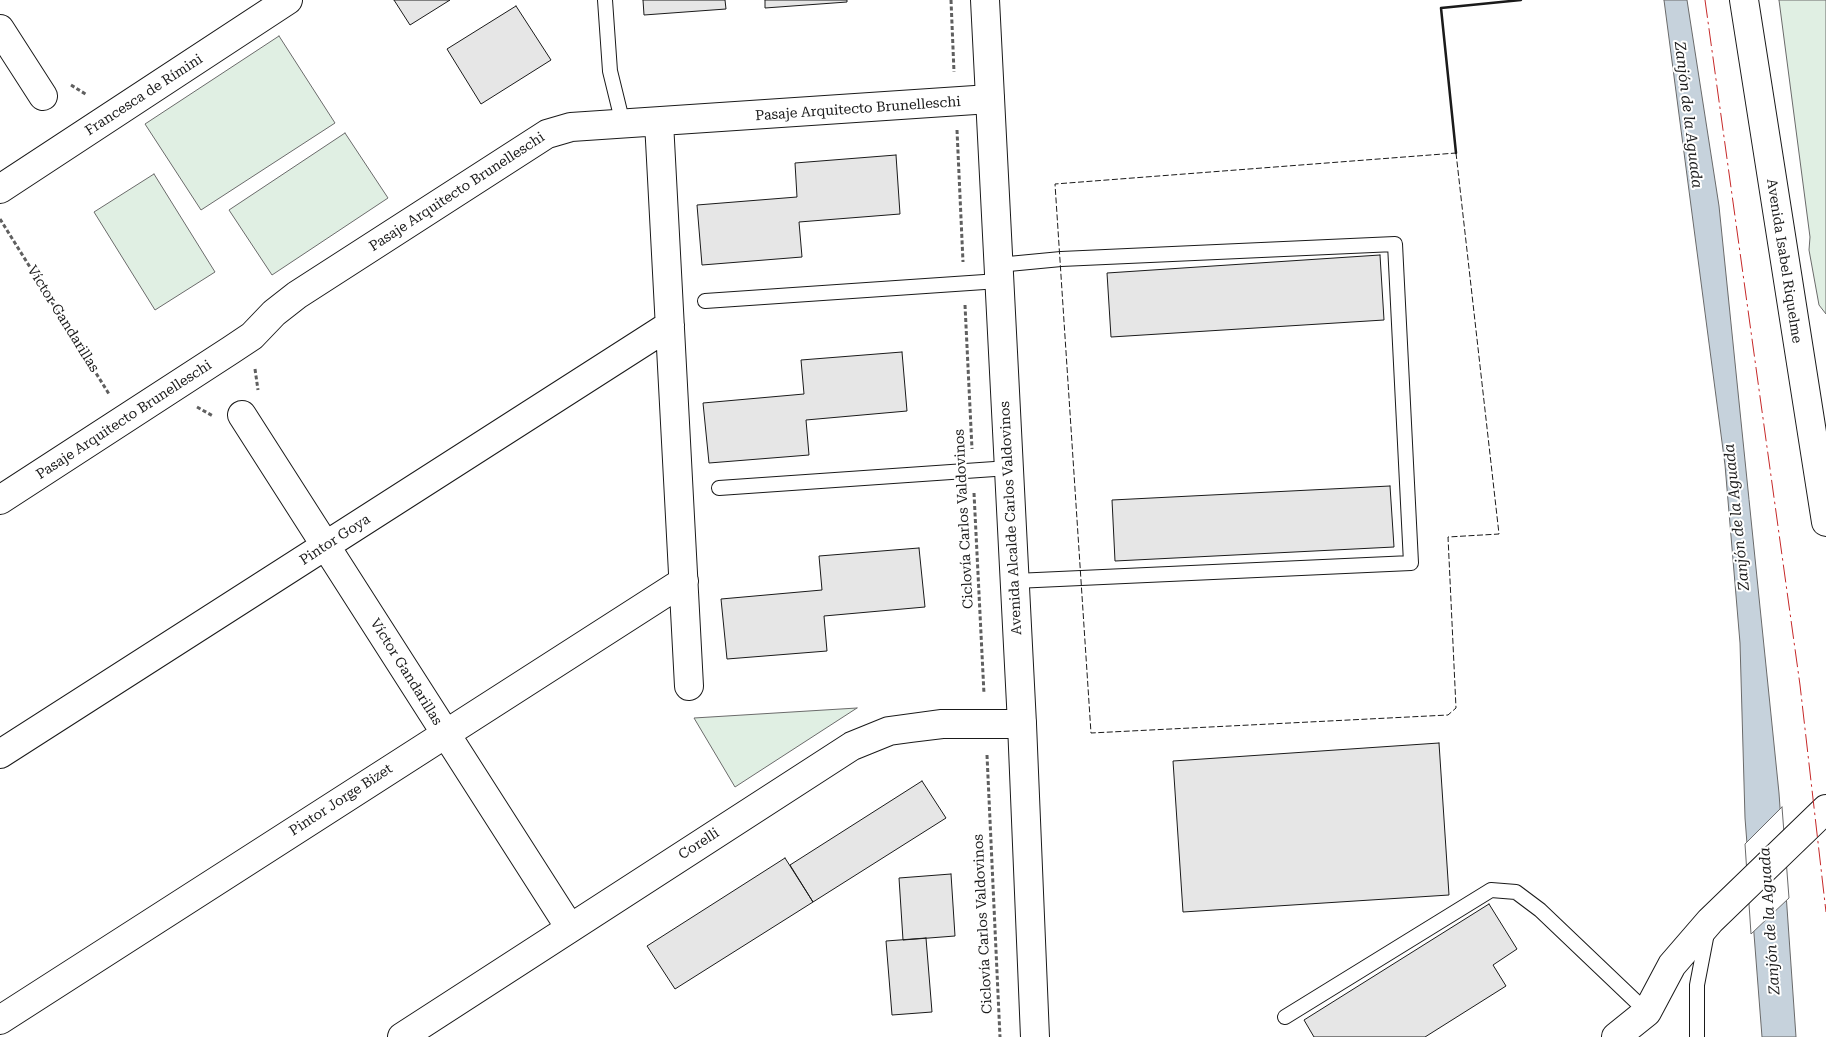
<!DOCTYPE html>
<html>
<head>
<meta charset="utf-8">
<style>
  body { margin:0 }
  canvas { display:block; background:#fff }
</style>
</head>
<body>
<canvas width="1826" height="1037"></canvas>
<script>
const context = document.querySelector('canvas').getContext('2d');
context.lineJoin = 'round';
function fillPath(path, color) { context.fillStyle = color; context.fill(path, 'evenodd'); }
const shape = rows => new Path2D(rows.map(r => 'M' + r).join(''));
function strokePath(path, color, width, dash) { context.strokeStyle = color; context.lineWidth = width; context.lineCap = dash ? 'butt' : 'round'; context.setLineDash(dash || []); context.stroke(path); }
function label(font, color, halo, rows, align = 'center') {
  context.font = font + ' "Roboto Serif",serif'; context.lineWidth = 4; context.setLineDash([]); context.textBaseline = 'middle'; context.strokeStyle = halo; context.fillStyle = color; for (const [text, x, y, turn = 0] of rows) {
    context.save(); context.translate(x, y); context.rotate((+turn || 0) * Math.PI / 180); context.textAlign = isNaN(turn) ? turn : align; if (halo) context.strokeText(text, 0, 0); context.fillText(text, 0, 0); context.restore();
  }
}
const green = shape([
  [1779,0,1826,0,1826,314,1819,305,1809,250,1810,237,1779,0],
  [279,36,335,123,201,210,145,124,279,36],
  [345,133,388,198,272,275,229,210,345,133],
  [154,174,215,272,155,310,94,212,154,174],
  [857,708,735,787,694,718,857,708]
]);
fillPath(green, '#e0efe3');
strokePath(green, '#6a6a6a', 1);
const water = shape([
  [1664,0,1687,0,1719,206,1779,793,1796,1037,1762,1037,1745,818,1740,643,1725,465,1664,0]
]);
fillPath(water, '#c6d2dc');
strokePath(water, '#6a6a6a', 1);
const pier = shape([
  [1782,807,1789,898,1751,934,1745,844,1782,807]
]);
fillPath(pier, '#fff');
strokePath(pier, '#6a6a6a', 1);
const building = shape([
  [394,0,450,0,410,25,394,0],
  [643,0,725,0,726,9,644,15,643,0],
  [765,0,847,0,847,2,765,8,765,0],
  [516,6,551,60,481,104,447,49,516,6],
  [896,155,900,214,799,222,802,257,702,265,697,205,797,197,795,163,896,155],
  [1380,255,1384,320,1111,337,1107,273,1380,255],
  [902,352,907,411,806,420,809,455,709,463,703,403,804,394,801,360,902,352],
  [1390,486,1394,547,1115,561,1112,500,1390,486],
  [919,548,925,607,824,616,827,651,727,659,721,599,822,590,819,556,919,548],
  [1439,743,1449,895,1183,912,1173,761,1439,743],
  [922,781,946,818,813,902,790,865,922,781],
  [785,858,813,902,675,989,647,946,785,858],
  [951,874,955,936,903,940,899,878,951,874],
  [1489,904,1517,949,1493,965,1506,986,1425,1037,1314,1037,1304,1020,1489,904],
  [926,938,932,1012,892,1015,886,941,926,938]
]);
fillPath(building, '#e6e6e6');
strokePath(building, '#1a1a1a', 1);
const lane = shape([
  [605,0,610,71,623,124],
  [998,265,1061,259,1395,244,1411,563,1015,581],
  [705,301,999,281],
  [719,488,1009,468],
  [1285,1017,1491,890,1516,892,1540,910,1647,1012],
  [1697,1037,1697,985,1707,933]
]);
const street = shape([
  [0,29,43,96],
  [659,122,689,686],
  [0,189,288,0],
  [242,415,570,928],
  [0,500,231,350,252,336,274,313,297,295,547,134,571,127,990,99],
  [0,754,670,325],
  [0,1020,684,581],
  [402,1037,852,746,889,731,911,728,942,724,1022,724]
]);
const primary = shape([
  [985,0,1022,724,1035,1037],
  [1744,0,1826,522],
  [1616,1037,1647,1012,1672,965,1710,921,1826,809]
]);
strokePath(lane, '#1a1a1a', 16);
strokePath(street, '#1a1a1a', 30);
strokePath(primary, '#1a1a1a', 30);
strokePath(shape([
  [951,0,954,72],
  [71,85,87,95],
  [957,130,963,262],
  [0,219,109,394],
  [965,305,972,449],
  [255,369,258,390],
  [197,407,213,416],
  [974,493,984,694],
  [987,755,1000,1037]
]), '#5f5f5f', 3, [4, 2.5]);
strokePath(lane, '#fff', 14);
strokePath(street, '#fff', 28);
strokePath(primary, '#fff', 28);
strokePath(shape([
  [1456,153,1499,534,1448,537,1456,708,1448,715,1091,733,1055,184,1456,153]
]), '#1a1a1a', 1, [6, 2.5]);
strokePath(shape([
  [1456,153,1441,8,1521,0]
]), '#1a1a1a', 2.5);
strokePath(shape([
  [1705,0,1800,685,1826,912]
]), '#c62828', 1, [18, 4, 2.5, 4]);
label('14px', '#1a1a1a', '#fff', [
  ["Francesca de Rímini",144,95,-33],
  ["Pasaje Arquitecto Brunelleschi",858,109,-4],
  ["Pasaje Arquitecto Brunelleschi",457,192,-33],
  ["Avenida Isabel Riquelme",1784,261,81],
  ["Víctor Gandarillas",63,319,58],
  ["Pasaje Arquitecto Brunelleschi",124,420,-33],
  ["Avenida Alcalde Carlos Valdovinos",1011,518,-93],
  ["Ciclovía Carlos Valdovinos",964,519,-93],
  ["Pintor Goya",335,540,-33],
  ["Víctor Gandarillas",406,672,58],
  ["Pintor Jorge Bizet",341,800,-33],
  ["Corelli",699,844,-33],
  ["Ciclovía Carlos Valdovinos",983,924,-93]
]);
label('italic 15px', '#1a1a1a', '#fff', [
  ["Zanjón de la Aguada",1688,115,83],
  ["Zanjón de la Aguada",1737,517,-96],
  ["Zanjón de la Aguada",1770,921,-94]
]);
</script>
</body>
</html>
